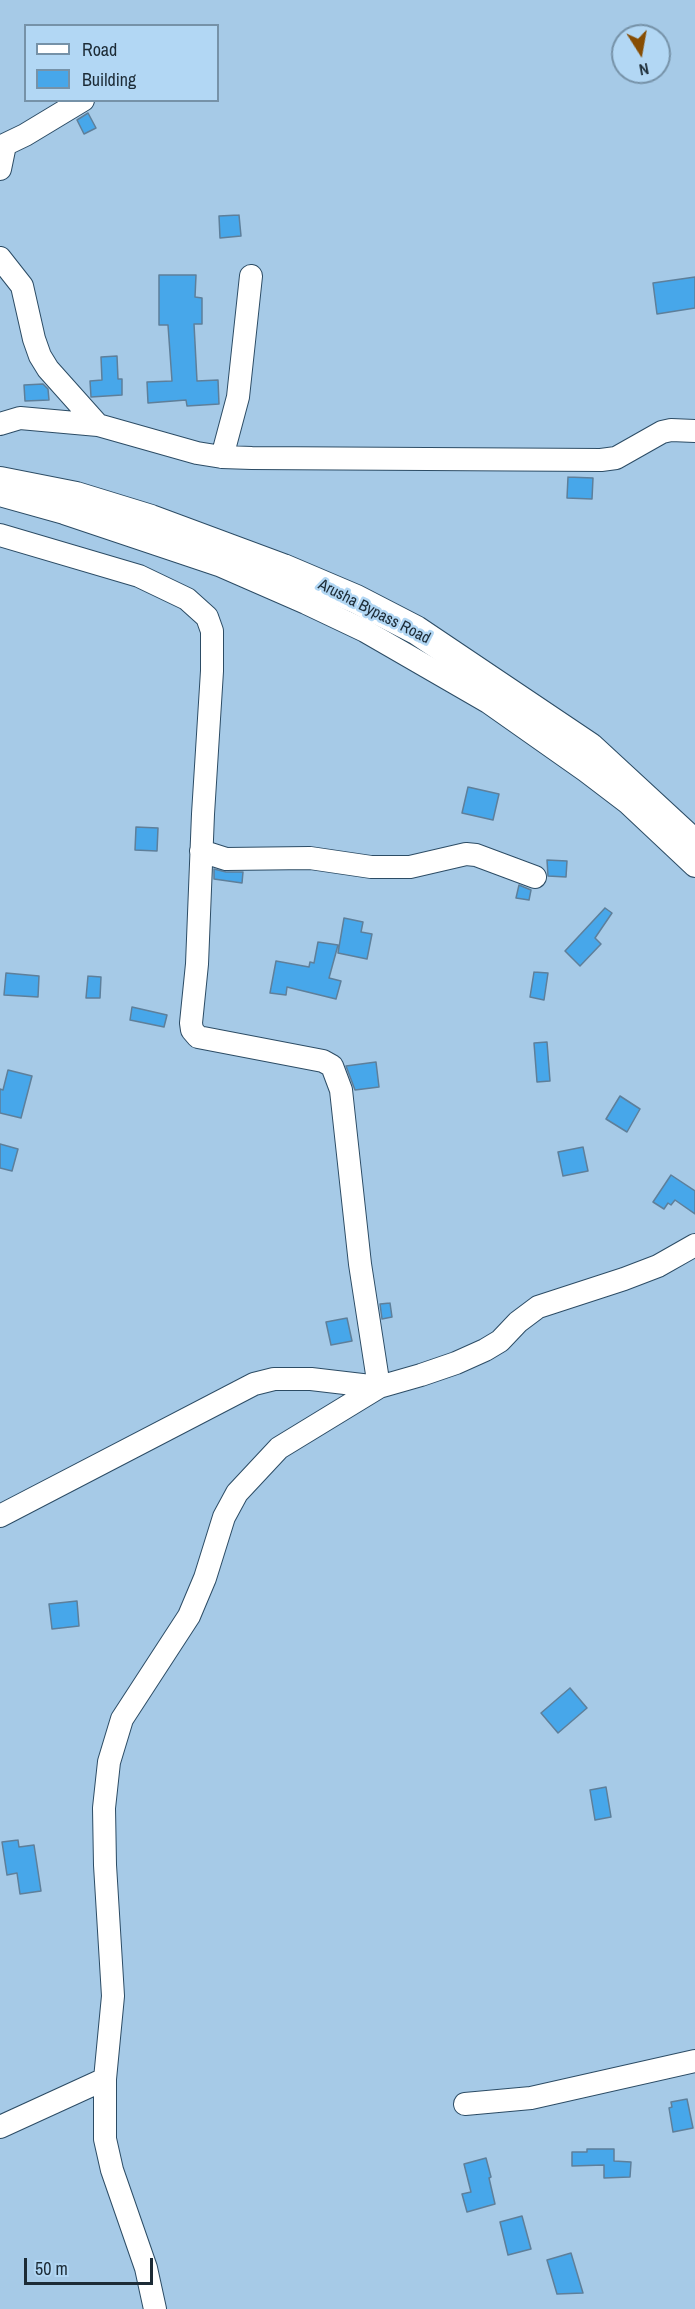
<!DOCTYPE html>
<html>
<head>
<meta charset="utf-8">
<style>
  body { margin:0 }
  #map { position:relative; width:695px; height:2309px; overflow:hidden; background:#a6cae7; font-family:"Archivo Narrow",sans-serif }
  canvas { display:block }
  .legend { position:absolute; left:24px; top:24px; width:195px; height:78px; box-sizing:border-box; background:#b2d7f4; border:2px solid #7692a8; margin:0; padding:8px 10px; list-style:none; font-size:18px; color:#1c2b36 }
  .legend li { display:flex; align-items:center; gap:12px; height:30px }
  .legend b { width:30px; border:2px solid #7692a8 }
  .north { position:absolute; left:611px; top:24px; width:60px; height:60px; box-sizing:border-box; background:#b2d7f4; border:2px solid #7692a8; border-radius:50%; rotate:169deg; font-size:16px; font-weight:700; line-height:24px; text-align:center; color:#1c2b36 }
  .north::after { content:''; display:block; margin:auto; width:21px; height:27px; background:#874d03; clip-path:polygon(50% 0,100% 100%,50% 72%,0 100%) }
  .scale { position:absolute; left:24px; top:2258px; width:129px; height:27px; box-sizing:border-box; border:3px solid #1c2b36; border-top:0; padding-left:8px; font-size:18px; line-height:21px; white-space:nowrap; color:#1c2b36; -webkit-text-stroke:4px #b2d7f4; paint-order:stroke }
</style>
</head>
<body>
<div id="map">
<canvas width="695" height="2309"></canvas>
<ul class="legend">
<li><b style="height:8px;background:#fff"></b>Road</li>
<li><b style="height:16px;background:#47a7ea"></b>Building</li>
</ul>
<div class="north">N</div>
<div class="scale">50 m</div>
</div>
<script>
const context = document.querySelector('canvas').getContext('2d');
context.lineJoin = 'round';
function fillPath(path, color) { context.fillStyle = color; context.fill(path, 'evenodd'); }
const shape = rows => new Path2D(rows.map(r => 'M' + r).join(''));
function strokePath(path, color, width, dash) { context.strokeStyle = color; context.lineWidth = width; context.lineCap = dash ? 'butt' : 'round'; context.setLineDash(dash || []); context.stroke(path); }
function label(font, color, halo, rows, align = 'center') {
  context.font = font + ' "Archivo Narrow",sans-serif'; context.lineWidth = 5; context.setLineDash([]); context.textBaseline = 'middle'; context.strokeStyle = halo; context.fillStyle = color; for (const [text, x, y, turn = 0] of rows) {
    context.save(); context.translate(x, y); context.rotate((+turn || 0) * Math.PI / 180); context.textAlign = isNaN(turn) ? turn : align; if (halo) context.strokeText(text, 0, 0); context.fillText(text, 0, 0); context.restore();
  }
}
const building = shape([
  [88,113,96,128,84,134,77,120,88,113],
  [239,215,241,236,220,238,219,216,239,215],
  [159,275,196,275,195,297,202,298,202,324,194,324,197,381,218,380,219,404,187,406,186,400,148,403,147,382,172,381,168,325,159,325,159,275],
  [695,277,695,308,657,314,653,283,695,277],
  [117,356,118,379,122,379,122,395,91,397,90,381,102,380,101,357,117,356],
  [43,384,48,389,49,400,25,401,24,385,43,384],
  [568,477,593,478,592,499,567,498,568,477],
  [468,787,499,794,493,820,462,813,468,787],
  [136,827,158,828,157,851,135,850,136,827],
  [547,860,567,861,566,877,548,876,547,860],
  [214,869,226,872,243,872,242,883,214,879,214,869],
  [519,885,531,890,529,900,516,898,519,885],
  [605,908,612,913,595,938,601,944,580,966,565,951,605,908],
  [344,918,363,922,361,932,372,934,367,959,338,953,344,918],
  [318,942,338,945,329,978,341,981,336,999,287,987,286,995,270,993,276,961,309,967,310,962,314,963,318,942],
  [534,972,548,973,544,1000,530,997,534,972],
  [6,973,39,976,38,997,4,995,6,973],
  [88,976,101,977,100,998,86,998,88,976],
  [132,1007,167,1015,164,1027,130,1020,132,1007],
  [547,1042,550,1081,537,1082,534,1043,547,1042],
  [376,1062,379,1087,355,1090,346,1066,376,1062],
  [8,1070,32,1076,21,1118,0,1113,0,1089,3,1090,8,1070],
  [620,1096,640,1109,627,1132,606,1119,620,1096],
  [0,1144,18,1149,12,1171,0,1168,0,1144],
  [583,1147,588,1171,563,1176,558,1152,583,1147],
  [671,1175,695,1191,695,1214,675,1200,671,1205,668,1203,664,1209,653,1202,671,1175],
  [390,1303,392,1317,382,1319,380,1304,390,1303],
  [347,1318,352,1341,331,1345,326,1322,347,1318],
  [77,1601,79,1626,52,1629,49,1604,77,1601],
  [570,1688,587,1708,558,1733,541,1713,570,1688],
  [606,1787,611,1817,595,1820,590,1790,606,1787],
  [18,1840,19,1847,34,1845,41,1891,20,1894,17,1873,7,1875,2,1842,18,1840],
  [687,2099,693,2128,673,2132,669,2108,672,2107,671,2102,687,2099],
  [587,2149,614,2149,614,2161,631,2162,630,2177,604,2178,604,2165,572,2166,572,2152,587,2152,587,2149],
  [486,2158,491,2177,489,2178,495,2204,467,2212,462,2194,471,2192,464,2164,486,2158],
  [522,2216,531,2249,508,2255,500,2222,522,2216],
  [571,2253,583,2293,557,2294,547,2260,571,2253]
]);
fillPath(building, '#47a7ea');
strokePath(building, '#5e7f9a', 1.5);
const minor = shape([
  [0,147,25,135,83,100],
  [0,169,5,145],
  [0,258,22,286,34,339,40,356,48,369,98,425],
  [0,424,20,418,98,425,197,453,222,457,252,458,601,460,616,458,662,432,671,430,695,431],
  [222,457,238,397,251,276],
  [0,495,64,513,219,565,306,603,365,631,488,702,586,771,628,803,695,866],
  [0,535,139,576,187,599,207,617,212,631,212,671,203,814,197,964,191,1023,192,1030,198,1037,323,1061,332,1066,341,1090,360,1264,379,1387,279,1448,237,1493,224,1517,205,1578,189,1616,122,1719,109,1762,104,1808,105,1865,113,1996,105,2079,105,2139,112,2170,146,2268,155,2309],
  [201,851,226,859,310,858,371,867,410,867,466,854,476,855,535,877],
  [0,1516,254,1384,274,1379,311,1379,379,1387,421,1375,456,1363,485,1350,500,1341,518,1322,538,1307,624,1279,658,1266,695,1245],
  [465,2104,531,2098,695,2061],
  [0,2127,105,2079]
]);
const major = shape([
  [0,481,76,496,151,519,283,568,356,599,416,630,590,747,695,844]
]);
strokePath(minor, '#2c4c65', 24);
strokePath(major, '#2c4c65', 30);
strokePath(minor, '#fff', 22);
strokePath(major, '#fff', 28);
label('16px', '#1c2b36', '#b2d7f4', [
  ["Arusha Bypass Road",374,612,27]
]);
</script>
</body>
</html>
